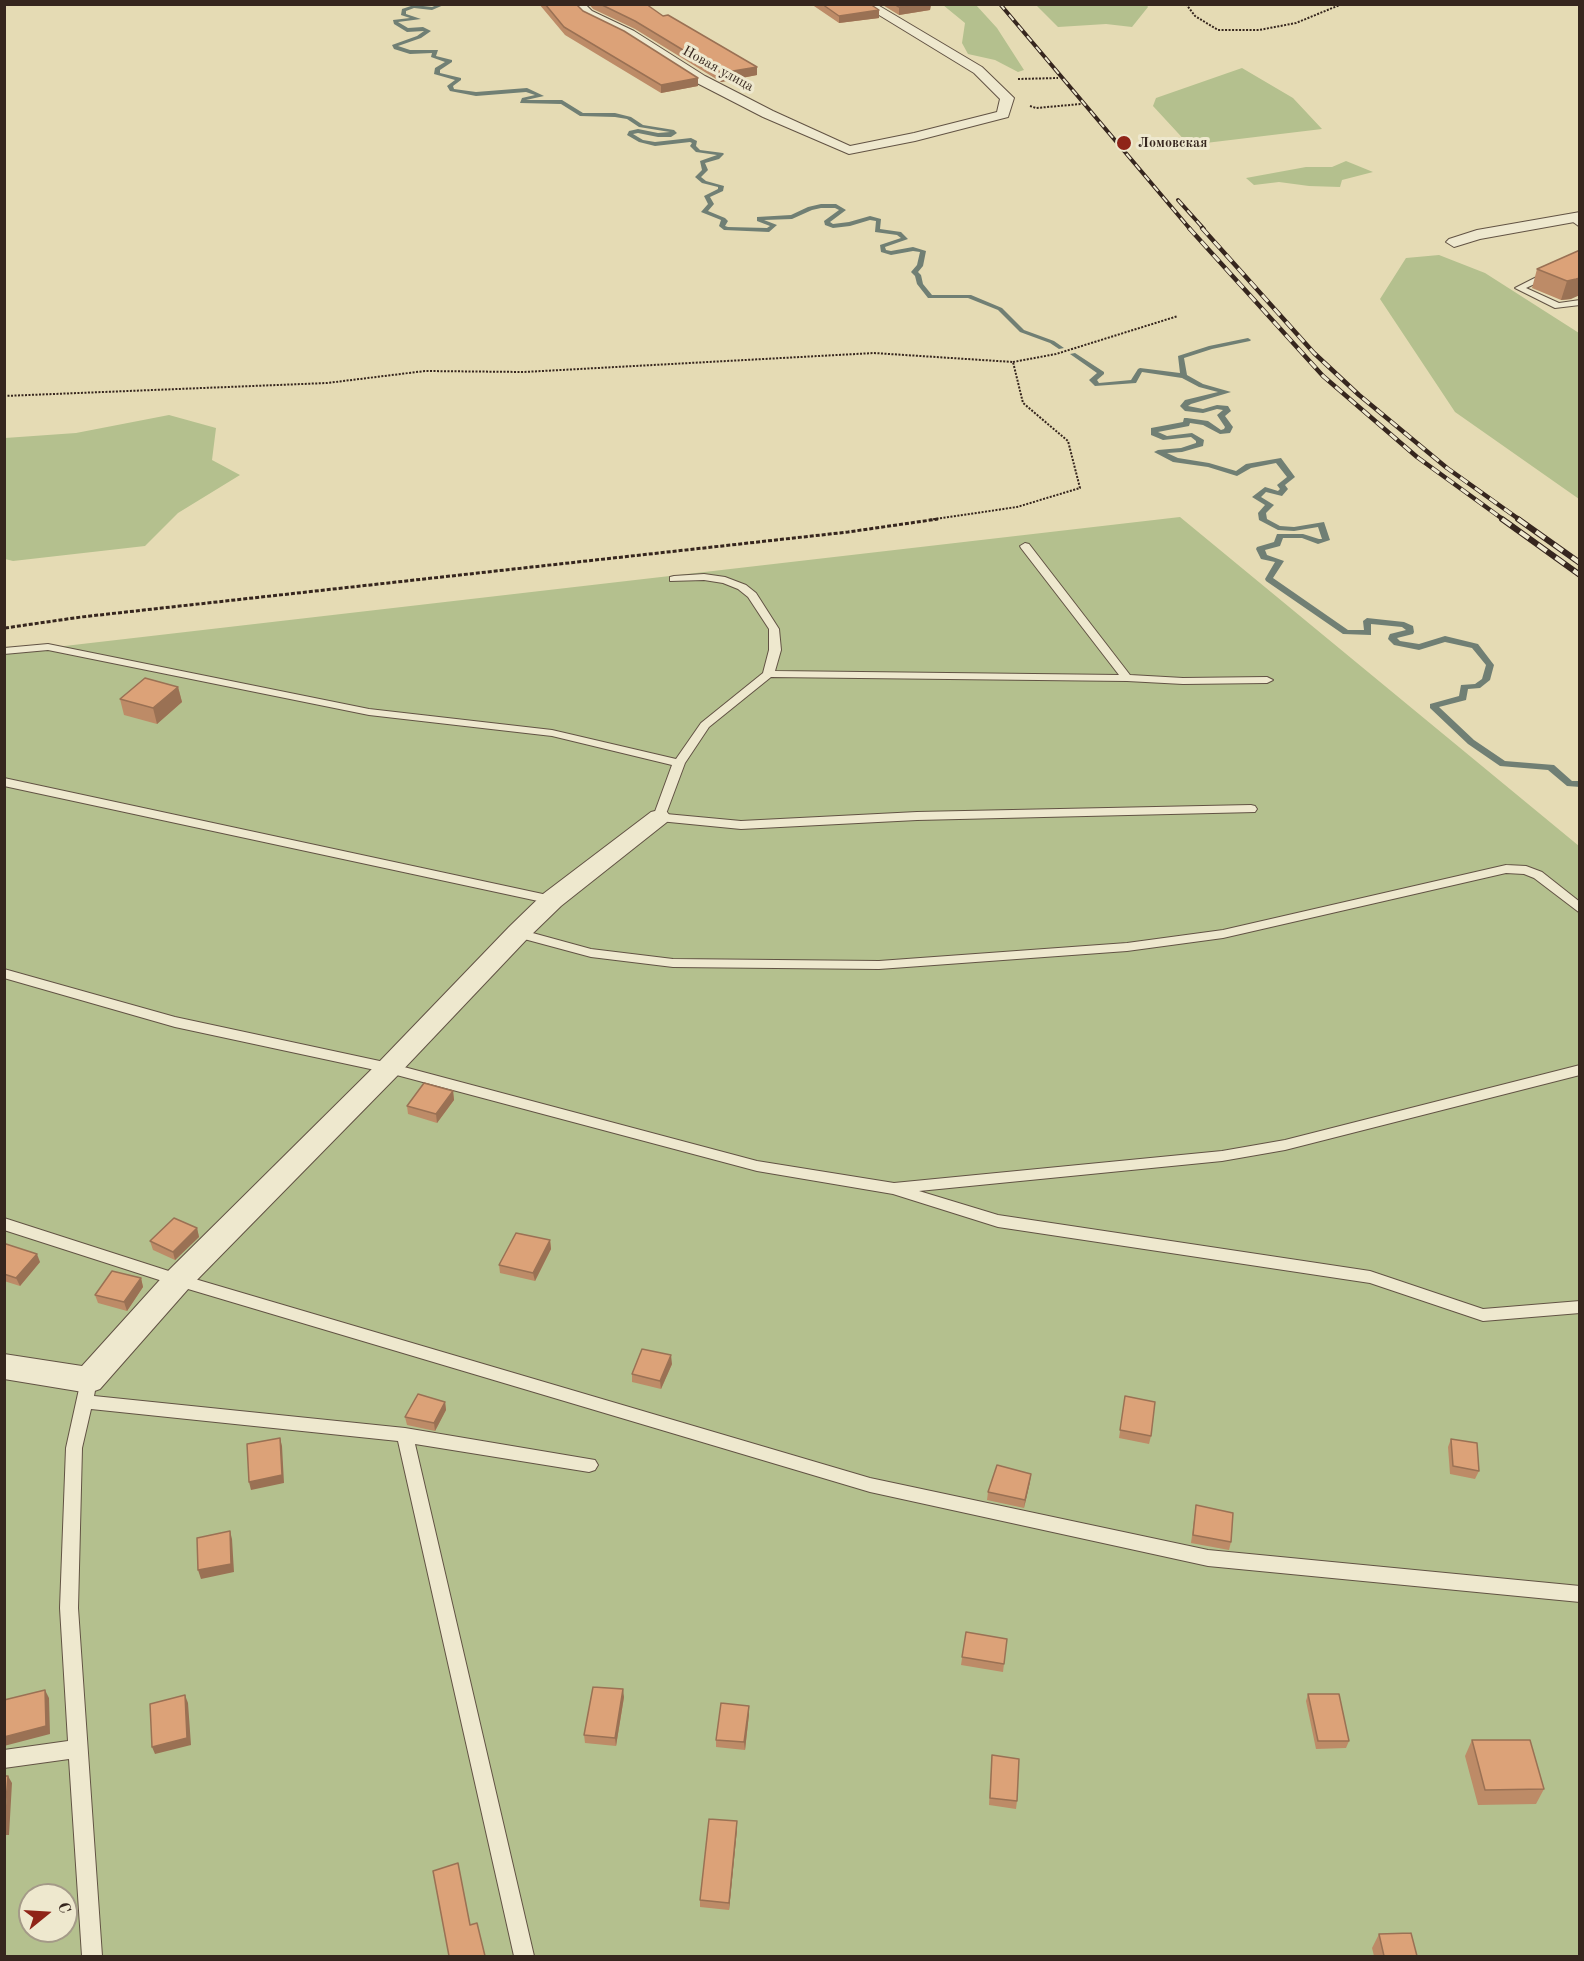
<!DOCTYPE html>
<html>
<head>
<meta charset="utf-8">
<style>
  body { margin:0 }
  #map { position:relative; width:1584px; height:1961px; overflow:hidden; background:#e5dbb4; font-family:"Old Standard TT",serif }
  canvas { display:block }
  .frame { position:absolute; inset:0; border:6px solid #36261e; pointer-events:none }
  .north { position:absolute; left:18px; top:1883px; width:60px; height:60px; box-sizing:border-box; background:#eee8ce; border:2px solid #a49a88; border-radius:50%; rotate:72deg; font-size:16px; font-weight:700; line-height:24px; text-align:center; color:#36261e }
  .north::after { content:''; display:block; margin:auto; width:21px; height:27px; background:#8f2418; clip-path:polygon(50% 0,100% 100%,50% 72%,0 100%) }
</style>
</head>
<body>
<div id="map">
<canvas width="1584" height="1961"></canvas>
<div class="frame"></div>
<div class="north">С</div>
</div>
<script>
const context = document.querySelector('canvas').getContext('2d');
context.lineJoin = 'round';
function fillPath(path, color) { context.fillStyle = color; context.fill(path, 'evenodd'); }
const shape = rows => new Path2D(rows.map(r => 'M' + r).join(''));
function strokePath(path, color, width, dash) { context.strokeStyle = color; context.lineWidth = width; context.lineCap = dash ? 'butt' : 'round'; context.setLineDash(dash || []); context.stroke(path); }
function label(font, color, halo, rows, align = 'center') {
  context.font = font + ' "Old Standard TT",serif'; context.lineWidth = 6; context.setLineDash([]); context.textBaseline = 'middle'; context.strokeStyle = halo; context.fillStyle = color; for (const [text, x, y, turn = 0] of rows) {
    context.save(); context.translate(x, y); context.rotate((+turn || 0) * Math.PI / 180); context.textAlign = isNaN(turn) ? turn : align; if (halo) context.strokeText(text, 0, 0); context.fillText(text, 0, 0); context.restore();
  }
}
fillPath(shape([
  [1146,4,1148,7,1132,27,1106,24,1058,27,1036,5],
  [943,5,976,5,997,28,1024,70,1018,72,995,60,968,54,962,43,965,23],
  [1242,68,1293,98,1322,129,1189,145,1153,106,1156,98],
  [1346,161,1373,172,1342,180,1340,187,1309,186,1279,182,1254,185,1246,178,1306,167,1332,167],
  [1439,255,1485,273,1579,333,1579,499,1455,412,1380,299,1406,258],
  [169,415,216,428,212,460,240,475,178,513,145,546,13,561,5,559,5,438,76,433],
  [1180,517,1579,846,1579,1956,5,1956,4,653],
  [30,1895,66,1895,66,1931,30,1931]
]), '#b4c08e');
fillPath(shape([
  [439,4,446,4,432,10,414,8,406,11,406,14,421,19,398,22,408,28,423,27,431,31,421,38,398,46,410,50,438,50,436,56,452,60,452,62,440,70,440,73,461,78,461,80,453,86,454,89,476,92,527,88,544,96,526,100,562,100,583,113,615,113,631,117,643,125,674,130,677,133,671,137,658,137,638,133,633,134,643,140,655,142,691,138,697,141,696,146,700,150,723,153,724,154,719,159,705,163,708,170,701,177,706,181,724,186,723,191,710,197,714,204,708,211,725,218,728,221,725,226,728,227,767,228,770,226,757,221,757,217,791,215,808,207,821,204,836,204,846,210,830,222,833,224,849,222,870,216,881,219,880,229,901,232,908,239,885,247,886,250,891,251,913,247,926,251,923,266,918,272,921,275,923,284,932,295,971,295,1002,308,1024,330,1054,341,1064,348,1059,349,1050,343,1020,332,998,310,968,298,928,298,917,284,915,276,911,272,917,265,920,252,913,251,891,255,881,252,880,245,901,238,897,235,875,232,876,221,870,220,850,226,833,228,825,225,824,221,839,210,835,208,821,208,812,210,792,219,764,220,777,225,769,232,724,230,719,226,721,220,701,212,708,204,704,196,718,189,718,187,702,183,695,177,702,170,700,161,717,155,696,152,690,146,692,143,690,142,655,146,639,142,627,135,629,131,638,129,658,133,670,132,639,127,627,119,615,117,580,116,561,104,520,103,522,98,535,95,526,92,476,96,450,91,447,86,455,80,434,74,435,68,445,62,431,57,432,53,410,54,394,49,392,45,417,36,424,31,407,32,394,24,393,20,410,18,401,15,402,9,414,5,432,7,439,4],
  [1248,338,1251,340,1250,341,1212,349,1184,358,1187,375,1203,384,1231,392,1191,404,1188,406,1203,409,1217,405,1228,406,1231,411,1225,416,1233,427,1230,433,1220,434,1203,425,1190,423,1189,426,1158,432,1167,436,1192,433,1204,440,1203,446,1182,452,1167,453,1178,458,1209,463,1236,471,1246,464,1281,458,1295,477,1285,485,1288,489,1282,496,1266,492,1261,497,1274,505,1266,513,1267,519,1280,526,1294,527,1324,522,1330,540,1318,544,1302,538,1283,538,1280,546,1265,550,1267,555,1284,561,1273,578,1348,630,1364,630,1363,621,1367,618,1404,622,1413,626,1414,632,1413,634,1397,638,1400,641,1419,644,1445,636,1478,644,1494,665,1490,680,1480,688,1468,689,1466,700,1439,707,1474,740,1505,761,1554,765,1572,781,1580,781,1580,787,1567,786,1548,770,1500,766,1468,744,1430,708,1430,704,1459,696,1461,685,1475,684,1482,679,1486,665,1472,648,1445,642,1419,650,1394,645,1388,639,1389,636,1390,634,1406,630,1402,627,1371,624,1371,635,1343,634,1266,581,1265,579,1275,562,1261,559,1256,549,1257,547,1274,542,1277,534,1303,534,1319,539,1322,539,1318,527,1294,531,1278,530,1259,520,1258,513,1265,505,1252,497,1265,487,1278,491,1280,489,1277,485,1287,477,1276,463,1251,468,1237,476,1208,467,1173,462,1154,452,1158,450,1181,448,1196,443,1196,441,1191,437,1163,440,1151,435,1151,428,1183,422,1184,418,1187,418,1208,421,1221,430,1224,429,1225,427,1217,415,1223,410,1217,409,1203,413,1185,411,1180,406,1185,400,1218,392,1199,387,1182,378,1142,372,1136,383,1095,386,1089,380,1097,373,1070,354,1075,353,1104,372,1104,374,1097,380,1099,383,1131,380,1138,369,1140,368,1180,373,1178,356,1209,346,1248,338]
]), '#707f74');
const lane = shape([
  [1569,215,1575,215,1580,220,1580,227,1569,219,1569,215],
  [1580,255,1580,262,1577,264,1526,288,1559,303,1580,300,1580,305,1555,308,1515,288,1580,255],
  [1025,543,1029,544,1130,675,1183,678,1267,677,1273,680,1267,683,1183,684,1127,681,771,677,709,727,685,763,666,814,741,821,917,812,1251,805,1255,806,1257,809,1255,812,917,820,741,829,659,821,653,817,672,765,552,736,369,715,48,650,4,654,4,648,48,644,369,709,552,730,676,759,701,723,763,673,769,650,769,629,748,597,738,589,723,583,704,580,670,581,670,577,674,576,704,574,725,577,746,585,756,593,779,629,781,650,775,671,1119,675,1021,548,1020,546,1025,543],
  [4,778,552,896,558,900,552,904,4,786,4,778],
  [1506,865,1526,866,1542,872,1580,902,1580,913,1534,878,1524,874,1506,873,1223,938,1127,951,879,969,673,967,591,957,513,936,511,933,518,929,591,949,673,959,879,961,1127,943,1223,930,1506,865],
  [4,969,175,1017,389,1063,757,1161,894,1183,1222,1151,1285,1140,1580,1065,1580,1075,1285,1150,1222,1161,919,1191,998,1215,1370,1271,1483,1309,1580,1301,1580,1313,1483,1321,1370,1283,998,1227,893,1194,757,1171,389,1073,175,1027,4,978,4,969],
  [4,1218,178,1274,870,1478,1208,1550,1580,1586,1580,1602,1208,1566,870,1492,178,1286,4,1230,4,1218],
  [89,1373,95,1375,97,1380,94,1396,405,1428,595,1460,598,1465,595,1470,589,1472,415,1444,534,1956,514,1956,398,1441,91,1409,82,1448,78,1608,102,1956,82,1956,69,1759,4,1768,4,1750,68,1741,60,1608,66,1448,81,1380,83,1375,89,1373]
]);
const street = shape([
  [571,4,585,4,592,11,634,31,705,76,773,111,850,146,914,133,997,112,1000,99,974,73,861,4,876,4,982,67,1014,98,1008,117,915,141,849,154,763,117,695,82,626,37,584,17,571,4],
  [1580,212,1580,221,1480,239,1454,247,1446,242,1449,239,1477,230,1580,212],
  [659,810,667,812,671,817,667,822,561,906,527,939,398,1075,189,1288,100,1389,89,1393,4,1379,4,1354,82,1366,167,1272,380,1061,509,927,543,894,651,812,659,810]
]);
strokePath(lane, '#625344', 2);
strokePath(street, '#625344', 2);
strokePath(shape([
  [1186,4,1195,16,1218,30,1259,30,1296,23,1342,4],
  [1018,79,1058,78],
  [1030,106,1036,108,1081,104],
  [1013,362,1056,354,1178,316],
  [4,396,327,383,425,371,524,372,874,353,1013,362,1023,403,1068,441,1080,488,1017,507,928,520]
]), '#36261e', 2, [2, 1.5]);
strokePath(shape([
  [5,628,81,617,848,532,938,519]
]), '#36261e', 3, [4, 2]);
fillPath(lane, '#eee8ce');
fillPath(street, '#eee8ce');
const railFar2 = shape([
  [1000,4,1190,229],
  [1178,200,1204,229]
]);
const railFar1 = shape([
  [1189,228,1323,376,1417,457,1504,520],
  [1202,228,1314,353,1359,395,1447,468,1520,520]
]);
const rail = shape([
  [1502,519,1580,575],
  [1518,519,1580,563]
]);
strokePath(railFar2, '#36261e', 4);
strokePath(railFar1, '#36261e', 4.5);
strokePath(rail, '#36261e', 6);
strokePath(railFar2, '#eee8ce', 2, [7]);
strokePath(railFar1, '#eee8ce', 3, [9]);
strokePath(rail, '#eee8ce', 4, [11]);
fillPath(shape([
  [539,4,576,4,583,11,698,78,698,86,661,93,565,35],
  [589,4,646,4,663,16,757,67,757,75,721,82,635,29,593,9],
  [811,4,870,4,879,18,839,23],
  [881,4,931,4,930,10,899,15],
  [1580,250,1571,299,1561,300,1532,288,1537,269],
  [178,687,182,702,157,724,124,715,120,699],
  [453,1091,454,1100,437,1123,408,1114,407,1106],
  [197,1228,199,1237,175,1260,153,1250,150,1241],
  [550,1240,551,1249,535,1281,500,1273,499,1265],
  [4,1246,40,1262,20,1286,4,1281],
  [141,1278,143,1287,127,1311,98,1303,95,1295],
  [672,1364,661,1389,632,1382,632,1374],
  [445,1402,446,1410,435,1431,407,1425,405,1417],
  [1124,1404,1151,1436,1149,1444,1119,1438],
  [1451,1439,1479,1471,1475,1479,1450,1474,1448,1447],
  [1030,1482,1024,1508,987,1500,988,1492],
  [1196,1505,1231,1542,1229,1550,1191,1543],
  [966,1632,1007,1639,1003,1672,961,1665],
  [1308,1694,1349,1741,1346,1748,1316,1749,1306,1701],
  [624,1697,616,1746,585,1743,584,1735],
  [749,1714,745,1750,716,1747,716,1740],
  [1472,1740,1544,1789,1536,1804,1478,1805,1465,1756],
  [992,1755,1017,1801,1016,1809,989,1805],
  [737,1829,729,1910,700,1907,700,1900],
  [1379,1934,1417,1956,1374,1956,1372,1948]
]), '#bd8b67');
fillPath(shape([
  [918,4,931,4,930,10,899,15,899,7],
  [879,10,879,18,839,23,839,16],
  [757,67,757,75,721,82,721,73],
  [698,78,698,86,661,93,661,85],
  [1580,278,1580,295,1571,299,1561,300,1567,281],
  [178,687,182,702,157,724,153,708],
  [453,1091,454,1100,437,1123,436,1114],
  [197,1228,199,1237,175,1260,173,1252],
  [550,1240,551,1249,535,1281,533,1273],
  [37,1254,40,1262,20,1286,16,1278],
  [141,1278,143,1287,127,1311,124,1302],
  [671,1355,672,1364,661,1389,660,1381],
  [445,1402,446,1410,435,1431,434,1423],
  [280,1438,282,1446,284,1483,251,1490,249,1482],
  [1031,1474,1030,1482,1024,1508,1025,1500],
  [230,1531,232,1539,234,1572,201,1579,198,1570],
  [623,1689,624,1697,616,1746,615,1738],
  [45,1690,49,1698,50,1734,4,1746,4,1737],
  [185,1695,188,1703,191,1745,155,1754,152,1747],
  [749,1706,749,1714,745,1750,744,1742],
  [8,1776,12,1783,9,1835,4,1835],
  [737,1821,737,1829,729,1910,729,1903]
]), '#9a7154');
const building = shape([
  [545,4,576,4,583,11,624,31,698,78,661,85,564,27,545,4],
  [600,4,646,4,663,16,668,15,757,67,721,73,635,21,600,4],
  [822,4,870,4,879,10,839,16,822,4],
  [894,4,918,4,899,7,894,4],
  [1580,250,1580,278,1576,279,1567,281,1537,269,1580,250],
  [145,678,178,687,153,708,120,699,145,678],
  [424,1083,453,1091,436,1114,407,1106,424,1083],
  [174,1218,197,1228,173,1252,150,1241,174,1218],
  [516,1233,550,1240,533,1273,499,1265,516,1233],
  [6,1244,37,1254,16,1278,4,1274,4,1246,6,1244],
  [112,1271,141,1278,124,1302,95,1295,112,1271],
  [642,1349,671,1355,660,1381,632,1374,642,1349],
  [418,1394,445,1402,434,1423,405,1417,418,1394],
  [1125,1396,1155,1402,1151,1436,1120,1430,1125,1396],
  [280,1438,282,1475,249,1482,247,1444,280,1438],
  [1451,1439,1477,1443,1479,1471,1453,1466,1451,1439],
  [997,1465,1031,1474,1025,1500,988,1492,997,1465],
  [1196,1505,1233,1513,1231,1542,1193,1535,1196,1505],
  [230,1531,231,1564,198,1570,197,1538,230,1531],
  [966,1632,1007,1639,1004,1664,962,1657,966,1632],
  [593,1687,623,1689,615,1738,584,1735,593,1687],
  [45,1690,46,1726,4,1737,4,1700,45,1690],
  [1308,1694,1339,1694,1349,1741,1318,1741,1308,1694],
  [185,1695,187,1738,152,1747,150,1704,185,1695],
  [721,1703,749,1706,744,1742,716,1740,721,1703],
  [1472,1740,1530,1740,1544,1789,1485,1790,1472,1740],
  [992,1755,1019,1759,1017,1801,990,1798,992,1755],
  [4,1776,8,1776,4,1825,4,1776],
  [709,1819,737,1821,729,1903,700,1900,709,1819],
  [458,1863,470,1925,477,1923,485,1956,449,1956,433,1871,458,1863],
  [1411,1933,1417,1956,1384,1956,1379,1934,1411,1933]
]);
fillPath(building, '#dca278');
strokePath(building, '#9a7154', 1.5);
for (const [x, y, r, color] of [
  [1124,143,8,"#8f2418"]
]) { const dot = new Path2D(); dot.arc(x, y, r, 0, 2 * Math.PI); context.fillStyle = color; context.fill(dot); strokePath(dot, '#eee8ce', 2); }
label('14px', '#36261e', '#eee8ce', [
  ["Новая улица",718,69,29]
]);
label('bold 14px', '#36261e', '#eee8ce', [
  ["Ломовская",1138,143]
], 'left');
</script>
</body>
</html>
